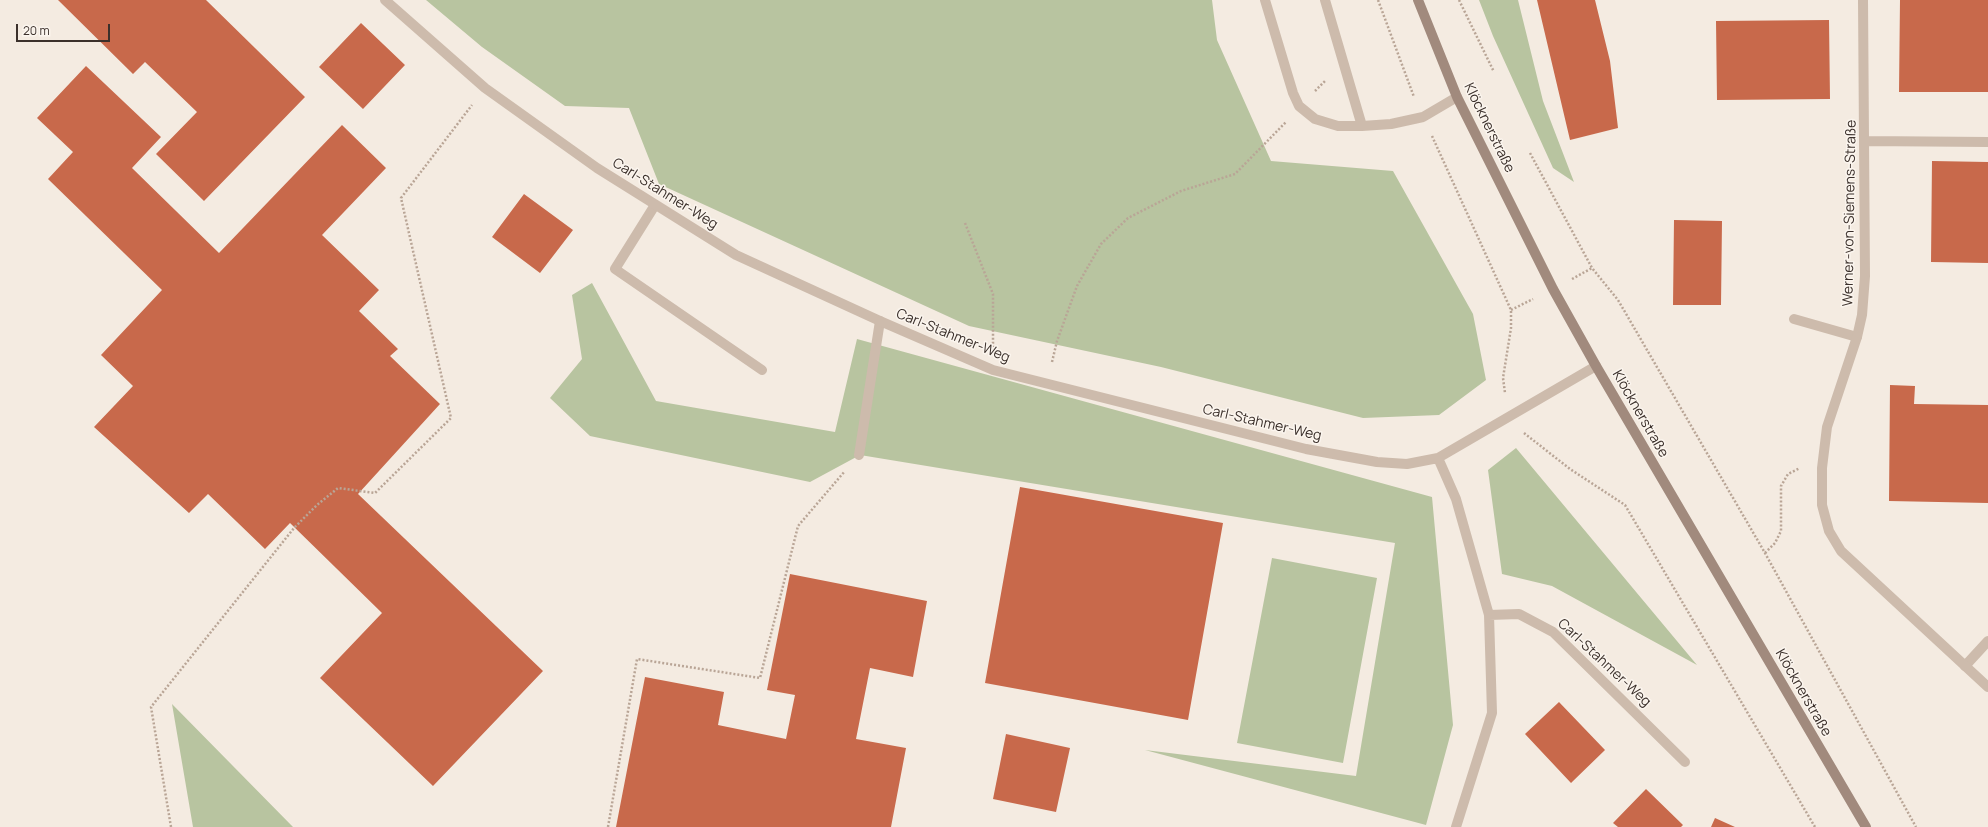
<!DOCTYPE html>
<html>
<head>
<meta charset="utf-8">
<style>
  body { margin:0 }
  #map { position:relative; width:1988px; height:827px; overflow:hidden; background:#f4ebe1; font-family:Manrope,sans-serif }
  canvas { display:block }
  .scale { position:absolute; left:16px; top:24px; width:94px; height:18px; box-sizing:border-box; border:2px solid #3b302b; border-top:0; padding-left:5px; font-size:12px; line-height:14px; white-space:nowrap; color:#3b302b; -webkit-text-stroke:3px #fbf5ee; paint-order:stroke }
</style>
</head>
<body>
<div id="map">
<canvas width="1988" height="827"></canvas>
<div class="scale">20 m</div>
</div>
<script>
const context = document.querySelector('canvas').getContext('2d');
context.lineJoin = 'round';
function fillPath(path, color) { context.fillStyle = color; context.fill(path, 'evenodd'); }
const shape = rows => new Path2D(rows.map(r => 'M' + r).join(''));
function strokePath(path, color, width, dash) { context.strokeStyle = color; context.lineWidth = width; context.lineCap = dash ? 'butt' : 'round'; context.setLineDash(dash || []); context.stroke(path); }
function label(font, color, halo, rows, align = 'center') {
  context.font = font + ' Manrope,sans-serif'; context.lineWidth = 3; context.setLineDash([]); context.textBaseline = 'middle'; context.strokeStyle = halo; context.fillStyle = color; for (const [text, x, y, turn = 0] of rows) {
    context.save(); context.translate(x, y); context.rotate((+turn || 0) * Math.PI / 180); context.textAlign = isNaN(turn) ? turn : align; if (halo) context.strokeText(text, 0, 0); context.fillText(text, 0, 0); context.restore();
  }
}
fillPath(shape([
  [426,0,1212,0,1217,40,1271,161,1393,171,1473,314,1486,380,1439,415,1363,418,1161,367,969,326,659,184,629,108,565,106,482,47],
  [1479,0,1518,0,1543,101,1574,182,1553,168,1493,36],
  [592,283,656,401,835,432,857,339,1432,497,1453,725,1426,825,1145,750,1356,776,1395,543,860,455,810,482,590,436,550,398,582,359,572,295],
  [1516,448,1697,665,1552,586,1502,574,1488,470],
  [1272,558,1377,578,1343,763,1237,743],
  [172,704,293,827,193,827]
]), '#b8c4a0');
fillPath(shape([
  [58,0,206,0,305,97,204,201,156,154,197,112,145,62,133,74],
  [1537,0,1595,0,1610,61,1618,128,1570,140],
  [1900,0,1988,0,1988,92,1899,92],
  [1829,20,1830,99,1717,100,1716,21],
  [361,23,405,65,363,109,319,67],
  [86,66,161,137,132,168,219,253,342,125,386,168,322,235,379,290,359,311,398,349,390,356,440,404,358,494,543,671,433,786,320,678,382,613,290,523,265,549,208,494,189,513,94,427,133,386,101,355,162,290,48,179,73,152,37,118],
  [1932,161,1988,162,1988,263,1931,262],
  [524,194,573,230,540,273,492,237],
  [1674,220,1722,221,1721,305,1673,305],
  [1890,385,1915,386,1914,404,1988,405,1988,503,1889,501],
  [1020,487,1223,523,1188,720,985,683],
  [790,574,927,601,913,677,870,668,856,739,906,748,891,827,616,827,645,677,724,692,718,725,786,739,795,695,767,690],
  [1559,702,1605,750,1571,783,1525,734],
  [1006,734,1070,748,1056,812,993,799],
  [1646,789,1683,825,1681,827,1618,827,1613,823],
  [1715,818,1735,827,1711,827]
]), '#c8694b');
strokePath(shape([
  [1378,0,1414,97],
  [1459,0,1494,72],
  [1315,91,1326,80],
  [1432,136,1511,310,1511,328,1503,378,1505,393],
  [1530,153,1592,268,1618,300,1765,553,1916,827],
  [965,223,993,294,993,347],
  [1572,279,1592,268],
  [1511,310,1533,299],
  [1052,362,1057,341,1077,286,1101,244,1128,218,1181,191,1235,174,1286,122],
  [1524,433,1570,469,1625,505,1815,827],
  [1765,553,1775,543,1781,531,1781,486,1788,474,1800,468],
  [171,827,151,707,294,528,317,505,338,488,375,493,451,418,401,198,472,105],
  [608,827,637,659,760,678,798,526,845,471]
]), '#b9a596', 2.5, [2, 2]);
strokePath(shape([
  [1265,0,1293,93,1299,106,1315,119,1338,126,1362,126,1391,124,1423,117,1457,97],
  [1325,0,1362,126],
  [655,205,615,269,762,370],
  [1794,319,1857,337],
  [859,455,880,321],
  [1965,666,1988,641]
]), '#cdbbac', 10);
strokePath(shape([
  [385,0,485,88,597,168,736,255,880,321,993,370,1306,449,1377,462,1407,464,1438,458,1596,366],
  [1863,0,1865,276,1862,315,1857,337,1827,427,1822,468,1822,505,1829,531,1841,551,1988,687],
  [1865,141,1988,142],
  [1438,458,1456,499,1489,615,1492,713,1456,827],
  [1489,615,1519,614,1553,632,1685,762]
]), '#cdbbac', 10);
strokePath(shape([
  [1418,0,1457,97,1553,289,1596,366,1866,827]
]), '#a18a7d', 10);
label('14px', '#3b302b', '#fbf5ee', [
  ["Klöcknerstraße",1489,128,64],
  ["Carl-Stahmer-Weg",665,194,32],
  ["Werner-von-Siemens-Straße",1850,213,-89],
  ["Carl-Stahmer-Weg",953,336,22],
  ["Klöcknerstraße",1640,414,60],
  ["Carl-Stahmer-Weg",1262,423,13],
  ["Carl-Stahmer-Weg",1604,663,43],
  ["Klöcknerstraße",1803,693,60]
]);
</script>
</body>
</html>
